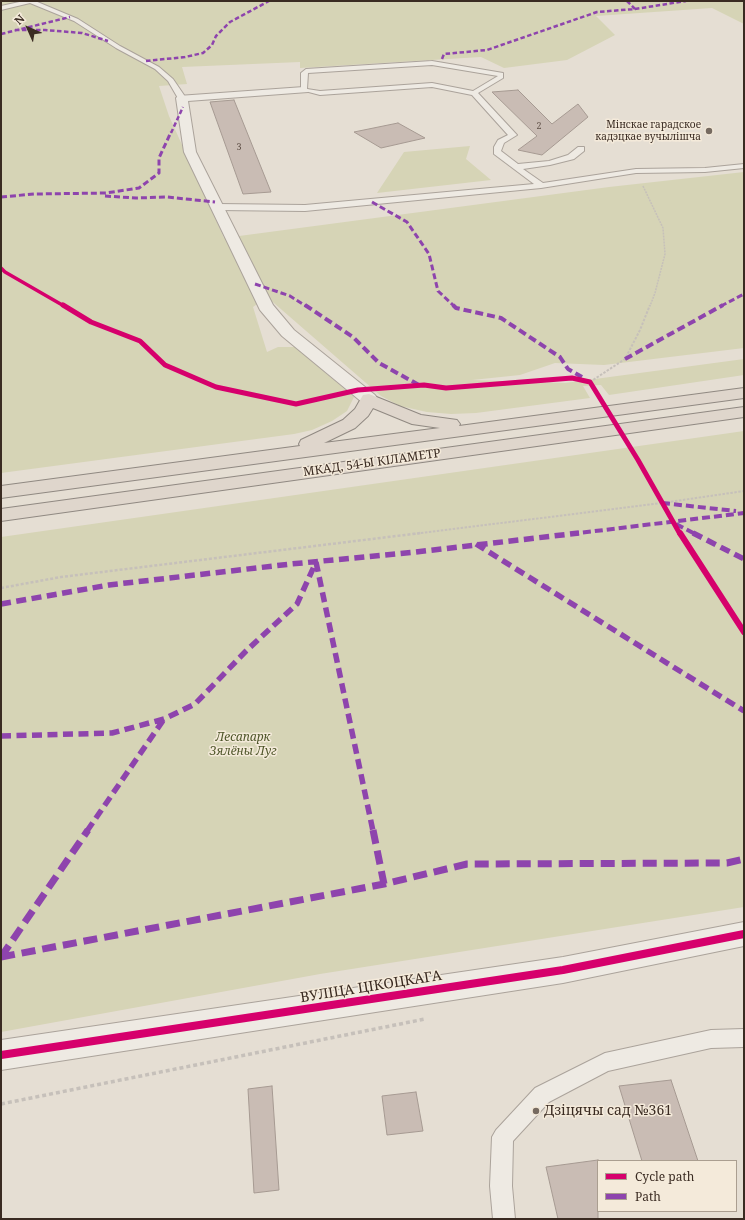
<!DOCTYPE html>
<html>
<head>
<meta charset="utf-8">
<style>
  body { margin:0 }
  #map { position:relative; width:745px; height:1220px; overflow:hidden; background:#e5ded3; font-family:"Noto Serif",serif }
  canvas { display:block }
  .frame { position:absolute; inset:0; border:2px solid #3a2b22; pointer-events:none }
  .legend { position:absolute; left:597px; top:1160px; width:140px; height:52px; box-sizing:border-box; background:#f4eada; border:1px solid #aa9e90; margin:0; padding:5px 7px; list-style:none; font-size:12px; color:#3a2b22 }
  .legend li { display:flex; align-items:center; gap:8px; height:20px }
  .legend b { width:20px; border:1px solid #aa9e90 }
  .north { position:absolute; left:8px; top:8px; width:40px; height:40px; -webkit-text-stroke:3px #f4eada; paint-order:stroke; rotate:315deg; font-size:11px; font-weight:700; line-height:16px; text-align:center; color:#3a2b22 }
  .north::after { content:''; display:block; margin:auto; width:14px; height:18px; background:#3a2b22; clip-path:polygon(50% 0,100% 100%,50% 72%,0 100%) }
</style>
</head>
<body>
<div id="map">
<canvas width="745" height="1220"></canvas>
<div class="frame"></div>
<ul class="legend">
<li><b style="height:5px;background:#d6006c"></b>Cycle path</li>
<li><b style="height:5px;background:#8e44ad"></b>Path</li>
</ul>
<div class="north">N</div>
</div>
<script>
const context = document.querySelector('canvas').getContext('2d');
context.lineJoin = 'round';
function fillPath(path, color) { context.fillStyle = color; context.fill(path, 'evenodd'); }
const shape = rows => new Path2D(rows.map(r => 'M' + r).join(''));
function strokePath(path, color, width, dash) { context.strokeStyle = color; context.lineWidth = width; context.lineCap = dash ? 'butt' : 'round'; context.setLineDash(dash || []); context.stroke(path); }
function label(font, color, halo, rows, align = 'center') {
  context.font = font + ' "Noto Serif",serif'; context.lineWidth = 3; context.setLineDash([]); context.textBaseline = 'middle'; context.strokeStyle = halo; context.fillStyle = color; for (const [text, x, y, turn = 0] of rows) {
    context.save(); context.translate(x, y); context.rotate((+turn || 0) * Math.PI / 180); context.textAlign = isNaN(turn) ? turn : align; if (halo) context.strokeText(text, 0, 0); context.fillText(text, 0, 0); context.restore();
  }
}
fillPath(shape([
  [1,1,744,1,744,24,712,8,596,16,615,35,567,60,504,68,481,57,300,68,300,62,182,67,187,84,159,86,169,116,224,238,609,187,744,172,744,348,604,365,555,363,520,375,472,380,565,383,744,359,744,375,609,395,601,385,583,386,590,398,476,413,451,414,427,412,400,406,381,396,267,297,253,307,267,352,278,347,295,347,354,397,347,411,332,421,312,430,294,434,1,473],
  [470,146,466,159,491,180,377,193,404,152],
  [744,431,744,907,320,974,1,1032,1,537]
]), '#d6d4b6');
const building = shape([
  [518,90,552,124,578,104,588,117,542,155,518,150,537,136,492,92,518,90],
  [234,100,271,192,243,194,210,102,234,100],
  [398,123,425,138,381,148,354,132,398,123],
  [671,1080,698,1161,642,1161,619,1086,671,1080],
  [272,1086,279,1190,254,1193,248,1089,272,1086],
  [416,1092,423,1131,387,1135,382,1096,416,1092],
  [598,1160,598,1219,558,1219,546,1167,598,1160]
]);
fillPath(building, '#c9bcb4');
strokePath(building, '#a69a92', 1);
const service = shape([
  [24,1,35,1,78,19,120,46,159,67,173,79,186,98,185,100,179,100,168,81,155,69,116,48,74,21,30,3,1,10,1,6,24,1],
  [432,61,503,73,503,78,478,93,517,135,504,143,501,151,518,164,549,161,568,155,578,147,584,147,584,151,574,159,550,165,523,169,543,183,636,169,705,168,744,164,744,168,705,172,636,173,541,188,305,211,218,210,214,207,218,204,305,205,534,184,494,154,494,147,498,140,508,135,472,95,432,87,320,95,301,90,301,73,306,69,432,61],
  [432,65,498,76,473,91,432,83,320,91,307,89,308,73,432,65],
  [744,1029,744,1047,711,1048,608,1071,549,1102,513,1141,512,1186,515,1219,493,1219,490,1186,492,1137,496,1130,535,1088,605,1053,711,1030,744,1029]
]);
const minor = shape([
  [304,87,309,90,308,92,188,101,196,152,273,305,294,330,375,395,378,399,375,403,369,404,363,403,282,336,260,310,184,152,176,98,178,96,304,87],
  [744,922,744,946,563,983,1,1070,1,1040,563,957,744,922]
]);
const trunk = shape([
  [744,388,744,398,1,498,1,486,300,446,299,444,301,440,343,420,355,409,363,395,369,394,421,415,457,420,460,424,459,426,744,388],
  [373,408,412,424,440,428,324,443,355,428,368,416,373,408],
  [744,407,744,417,1,521,1,509,744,407]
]);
strokePath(service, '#aba39b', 2);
strokePath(minor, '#aba39b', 2);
strokePath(trunk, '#908982', 2);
strokePath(shape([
  [643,186,663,228,665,254,655,293,650,306]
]), '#c6c0ba', 1.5, [2, 1]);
strokePath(shape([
  [590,382,625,359,640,330,650,305],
  [638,460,680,534],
  [413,534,662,503,744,491]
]), '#c6c0ba', 2, [2.5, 1.5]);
strokePath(shape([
  [680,533,744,632],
  [1,588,61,577,421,533]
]), '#c6c0ba', 2.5, [3, 2]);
strokePath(shape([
  [1,1104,425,1019]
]), '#c6c0ba', 3.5, [4, 3]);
fillPath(service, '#eeeae3');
fillPath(minor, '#eeeae3');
fillPath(trunk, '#dfd6cc');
strokePath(shape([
  [627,1,635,9],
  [15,30,45,30,82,33,108,41],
  [1,34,70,17],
  [442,59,444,54,487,50,597,12,635,9,686,1],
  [146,61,185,57,203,53,212,45,216,36,230,22,269,1],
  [171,133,183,107]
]), '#8e44ad', 2.5, [4.5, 2.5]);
strokePath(shape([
  [105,196,136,198,167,197,215,202],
  [1,197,34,194,106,193,139,188,159,173,159,158,171,132],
  [372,202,407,222,429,254,438,291,454,306],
  [255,284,290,296,306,306],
  [721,306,744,294]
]), '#8e44ad', 3, [6, 3]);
strokePath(shape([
  [305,305,353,337,379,363,419,385],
  [453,305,456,308,501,318,560,357,568,369,582,377],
  [625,359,723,305],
  [662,503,736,511],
  [676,524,695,534],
  [571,534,744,513]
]), '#8e44ad', 4, [8, 4]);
strokePath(shape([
  [693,533,744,559],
  [476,544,744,711],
  [316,562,373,831],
  [1,604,109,585,291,564,416,552,579,533],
  [1,736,112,733,164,719,195,704,246,651,297,604,316,562],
  [87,831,164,719]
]), '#8e44ad', 5.5, [10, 5.5]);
strokePath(shape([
  [373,830,384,884],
  [1,957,384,884,467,864,727,863,744,859],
  [1,957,88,830]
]), '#8e44ad', 7, [14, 7]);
strokePath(shape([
  [1,268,5,272,64,306]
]), '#d6006c', 3.5);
strokePath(shape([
  [63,305,91,322,140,341,165,365,216,387,296,404,358,390,424,385,446,388,572,378,590,382,638,460,680,534]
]), '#d6006c', 5);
strokePath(shape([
  [680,533,744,632]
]), '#d6006c', 6);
strokePath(shape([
  [1,1055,563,970,744,934]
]), '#d6006c', 8);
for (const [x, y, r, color] of [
  [709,131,4,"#766a60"],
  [536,1111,4,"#766a60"]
]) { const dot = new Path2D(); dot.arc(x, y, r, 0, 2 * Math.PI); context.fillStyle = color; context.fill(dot); strokePath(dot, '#f4eada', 1.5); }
label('9px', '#5e4f46', null, [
  ["2",539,126],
  ["3",239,147]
]);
label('10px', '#3a2b22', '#f4eada', [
  ["Мінскае гарадское",701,125],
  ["кадэцкае вучылішча",701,137]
], 'right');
label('12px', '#3a2b22', '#f4eada', [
  ["МКАД, 54-Ы КІЛАМЕТР",372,463,-8]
]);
label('italic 12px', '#4f562a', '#f4eada', [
  ["Лесапарк",243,738],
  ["Зялёны Луг",243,752]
]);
label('14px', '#3a2b22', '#f4eada', [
  ["ВУЛІЦА ЦІКОЦКАГА",371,987,-9]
]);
label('14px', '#3a2b22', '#f4eada', [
  ["Дзіцячы сад №361",544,1111]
], 'left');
</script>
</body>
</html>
